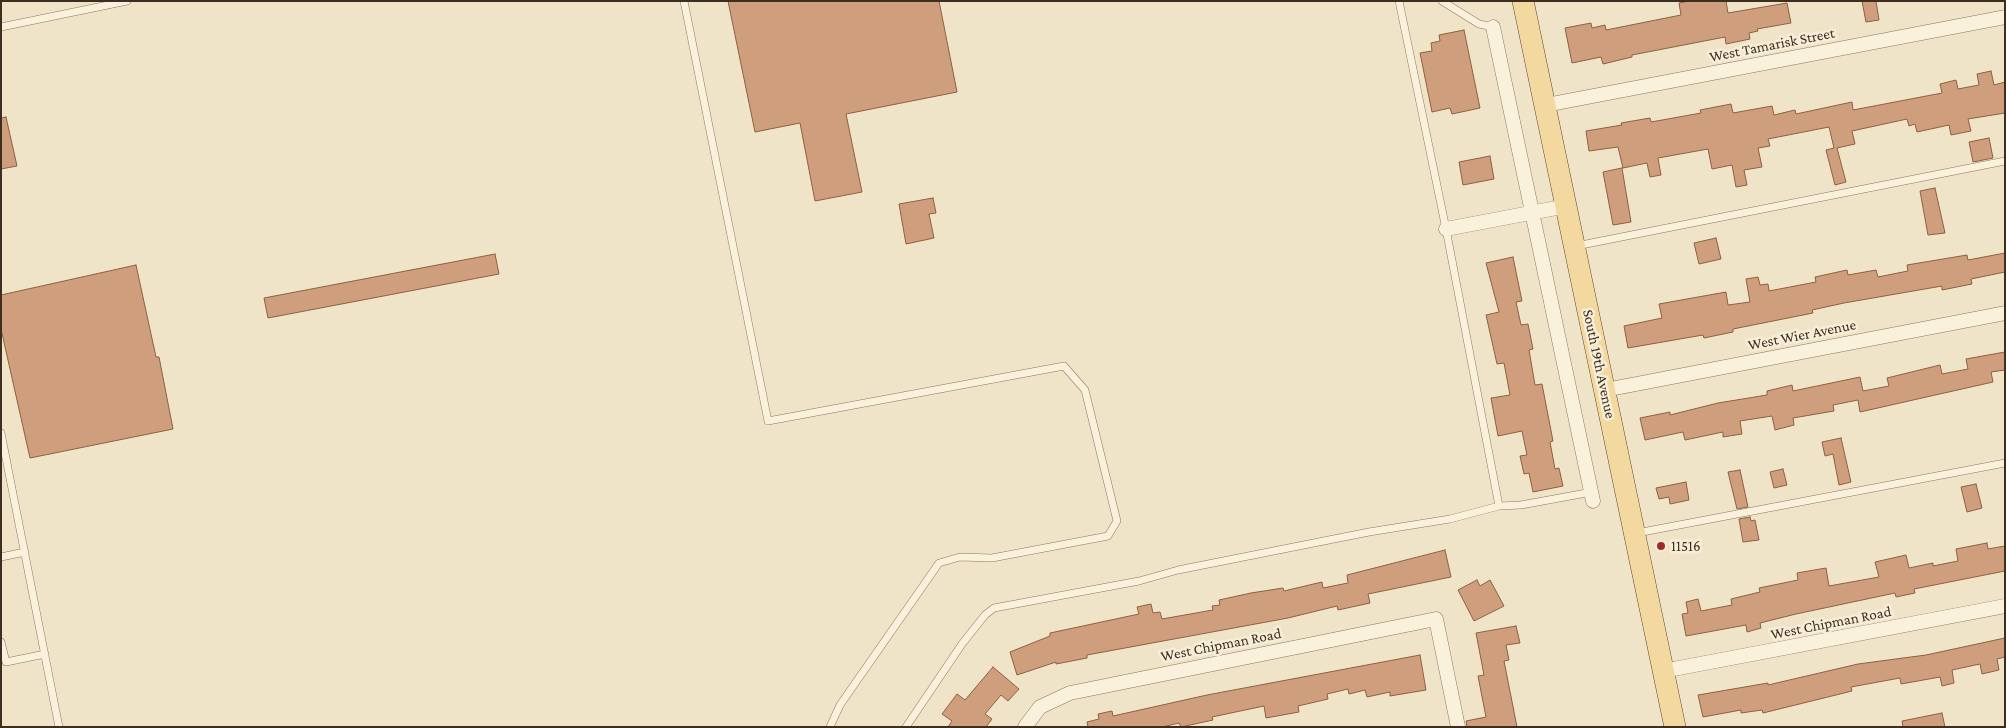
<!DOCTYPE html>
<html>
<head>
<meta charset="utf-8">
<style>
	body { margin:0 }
	#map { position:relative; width:2006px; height:728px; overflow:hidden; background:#f0e4c8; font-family:"Crimson Pro",serif }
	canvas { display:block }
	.frame { position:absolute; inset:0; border:2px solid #3d2e20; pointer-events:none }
</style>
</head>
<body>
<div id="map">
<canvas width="2006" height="728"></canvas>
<div class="frame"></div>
</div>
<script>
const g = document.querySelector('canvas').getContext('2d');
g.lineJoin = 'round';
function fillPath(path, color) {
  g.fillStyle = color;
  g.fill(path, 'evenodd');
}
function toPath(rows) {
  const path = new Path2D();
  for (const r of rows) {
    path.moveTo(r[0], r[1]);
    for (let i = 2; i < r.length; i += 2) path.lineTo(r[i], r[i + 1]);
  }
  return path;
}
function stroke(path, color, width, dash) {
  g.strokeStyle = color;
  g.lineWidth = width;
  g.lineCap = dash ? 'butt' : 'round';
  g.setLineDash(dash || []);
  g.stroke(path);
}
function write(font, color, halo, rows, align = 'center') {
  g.font = font + ' "Crimson Pro",serif';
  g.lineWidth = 5;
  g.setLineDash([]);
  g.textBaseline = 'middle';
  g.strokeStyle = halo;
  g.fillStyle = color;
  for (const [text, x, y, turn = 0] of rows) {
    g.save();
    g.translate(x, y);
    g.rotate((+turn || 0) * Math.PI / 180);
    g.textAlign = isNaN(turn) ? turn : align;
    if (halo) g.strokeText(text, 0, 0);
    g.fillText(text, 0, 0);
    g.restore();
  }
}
const building = toPath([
	[728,1,939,1,957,92,846,114,862,192,815,201,800,123,755,132,728,1],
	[1689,1,1726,1,1728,13,1787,3,1791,23,1757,29,1758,31,1749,33,1750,39,1726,44,1725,37,1632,55,1632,57,1603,64,1601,57,1572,63,1565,28,1591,23,1592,28,1605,25,1606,30,1681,15,1679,3,1689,1],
	[1862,1,1876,1,1879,20,1866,22,1862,1],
	[1464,30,1480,108,1452,114,1450,108,1432,112,1420,53,1432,51,1431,43,1440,41,1439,35,1464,30],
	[1991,71,1994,85,2005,82,2005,113,1968,119,1971,131,1951,135,1949,125,1917,132,1915,124,1909,126,1907,119,1852,131,1855,144,1837,148,1846,182,1835,185,1826,150,1834,148,1829,127,1768,139,1770,146,1758,148,1762,167,1744,170,1747,185,1736,187,1732,165,1712,169,1708,149,1658,158,1661,175,1650,177,1647,163,1623,168,1618,147,1589,151,1586,131,1622,125,1621,123,1650,118,1651,122,1701,113,1700,110,1731,104,1733,113,1772,106,1774,115,1795,110,1796,114,1852,102,1853,110,1942,93,1940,84,1956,80,1958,89,1979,85,1977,74,1991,71],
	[6,117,17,166,1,169,1,118,6,117],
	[1989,138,1993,158,1973,162,1969,142,1989,138],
	[1490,156,1494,179,1463,185,1459,162,1490,156],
	[1622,168,1631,222,1613,225,1603,172,1622,168],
	[1935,188,1945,233,1928,235,1920,191,1935,188],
	[933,198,936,213,929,214,934,238,906,244,899,204,933,198],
	[1716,238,1721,259,1699,264,1694,243,1716,238],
	[2005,253,2005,272,1971,279,1972,284,1942,290,1942,286,1844,303,1812,310,1813,313,1733,329,1733,332,1704,338,1703,335,1628,348,1624,326,1662,318,1659,304,1726,292,1728,305,1750,302,1746,279,1758,277,1760,285,1768,284,1769,291,1816,282,1815,277,1847,270,1848,275,1876,270,1878,277,1908,271,1907,265,1967,255,1968,260,2005,253],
	[495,254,499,274,268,318,264,298,495,254],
	[1513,257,1522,301,1516,302,1521,325,1528,324,1533,349,1529,350,1535,385,1542,384,1553,441,1550,442,1555,469,1559,468,1563,486,1533,492,1529,473,1524,474,1520,456,1527,455,1522,431,1498,436,1491,398,1510,395,1504,363,1497,364,1486,315,1499,312,1486,263,1513,257],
	[136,265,156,357,159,357,173,429,30,458,1,329,1,295,136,265],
	[2005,352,2005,370,1991,372,1993,382,1860,412,1858,400,1833,405,1834,411,1793,418,1794,425,1775,430,1772,416,1740,421,1742,434,1723,437,1723,432,1685,440,1683,432,1645,440,1640,418,1670,412,1670,415,1718,403,1767,395,1767,391,1792,385,1793,391,1860,377,1863,391,1889,386,1887,378,1940,365,1942,374,1968,369,1966,359,2005,352],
	[1841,438,1851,482,1839,485,1833,454,1825,456,1822,442,1841,438],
	[1783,469,1787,485,1774,488,1770,472,1783,469],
	[1740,470,1748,507,1737,509,1728,472,1740,470],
	[1686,482,1689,500,1670,504,1669,497,1659,499,1656,488,1686,482],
	[1976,484,1982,508,1967,512,1961,487,1976,484],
	[1750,517,1751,521,1755,520,1759,540,1743,542,1739,519,1750,517],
	[1987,543,1988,549,2005,546,2005,571,1914,589,1915,593,1896,597,1895,593,1796,614,1760,623,1761,628,1747,632,1746,625,1686,636,1682,614,1688,613,1686,602,1698,599,1701,611,1732,605,1731,599,1760,592,1759,588,1798,580,1797,573,1826,568,1829,586,1879,577,1875,562,1906,555,1909,568,1933,563,1933,566,1958,561,1956,549,1987,543],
	[1445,550,1451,577,1368,594,1370,603,1338,610,1337,606,1288,618,1087,655,1087,658,1056,664,1056,662,1017,675,1010,652,1050,636,1050,633,1139,614,1137,607,1151,604,1153,613,1160,612,1162,619,1213,610,1212,606,1220,605,1219,600,1251,593,1283,588,1284,591,1322,582,1323,588,1348,583,1347,575,1445,550],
	[1477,580,1480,586,1490,580,1504,606,1474,621,1458,590,1477,580],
	[1516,626,1520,643,1506,645,1509,660,1504,661,1517,727,1467,727,1466,721,1486,717,1478,676,1484,675,1476,633,1516,626],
	[2005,638,2005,657,1997,659,1999,670,1982,674,1980,664,1952,670,1954,683,1942,686,1940,677,1901,684,1900,678,1851,687,1852,691,1763,713,1762,710,1741,713,1741,710,1703,717,1698,695,1768,683,1768,685,1858,664,1926,655,2005,638],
	[1420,655,1426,690,1390,696,1390,692,1367,697,1365,690,1349,694,1348,689,1327,694,1328,699,1298,706,1299,712,1266,718,1264,706,1212,717,1213,720,1181,727,1179,723,1162,727,1088,727,1087,722,1099,719,1098,714,1112,711,1113,716,1207,695,1420,655],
	[993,667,1019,689,1008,701,1001,695,985,714,992,719,986,727,948,727,952,721,942,714,957,694,965,700,993,667],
	[1942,713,1945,727,1903,727,1902,721,1942,713]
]);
fillPath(building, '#cf9f7d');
stroke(building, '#8d5f41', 1);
const service = toPath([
	[684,1,768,421,1064,366,1085,390,1117,521,1108,536,992,558,960,557,939,563,840,705,830,727],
	[1399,1,1446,229,1499,506,1521,505,1592,492],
	[1442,1,1479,24,1493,27],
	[1,27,127,1],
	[1576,246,2005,161],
	[1,433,59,727],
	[1637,533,2005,463],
	[1,557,25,552],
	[1,642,6,662,45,654],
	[906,727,962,644,985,615,994,608,1139,581,1178,570,1369,532,1450,519,1499,506]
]);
const minor = toPath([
	[1493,27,1593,501],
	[1546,105,2005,17],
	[1446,229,1567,206],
	[1605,390,2005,313],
	[1663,671,2005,606],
	[1025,727,1040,707,1070,693,1436,619,1458,727]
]);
const primary = toPath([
	[1523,1,1675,727]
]);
stroke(service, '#8d765c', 8);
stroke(minor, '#8d765c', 15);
stroke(primary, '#5b4430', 22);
stroke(service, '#faf1dc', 7);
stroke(minor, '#faf1dc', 14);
stroke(primary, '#f3d9a0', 21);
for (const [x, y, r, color] of [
	[1661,546,5,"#9e2a2b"]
]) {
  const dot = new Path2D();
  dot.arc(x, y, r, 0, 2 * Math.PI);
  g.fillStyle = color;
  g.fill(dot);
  stroke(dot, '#f7eed8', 2);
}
write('15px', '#3d2e20', '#f7eed8', [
	["West Tamarisk Street",1772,45,-11],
	["West Wier Avenue",1802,335,-11],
	["South 19th Avenue",1599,364,78],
	["West Chipman Road",1831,623,-11],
	["West Chipman Road",1221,645,-11]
]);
write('15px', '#3d2e20', '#f7eed8', [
	["11516",1671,546]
], 'left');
</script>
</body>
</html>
